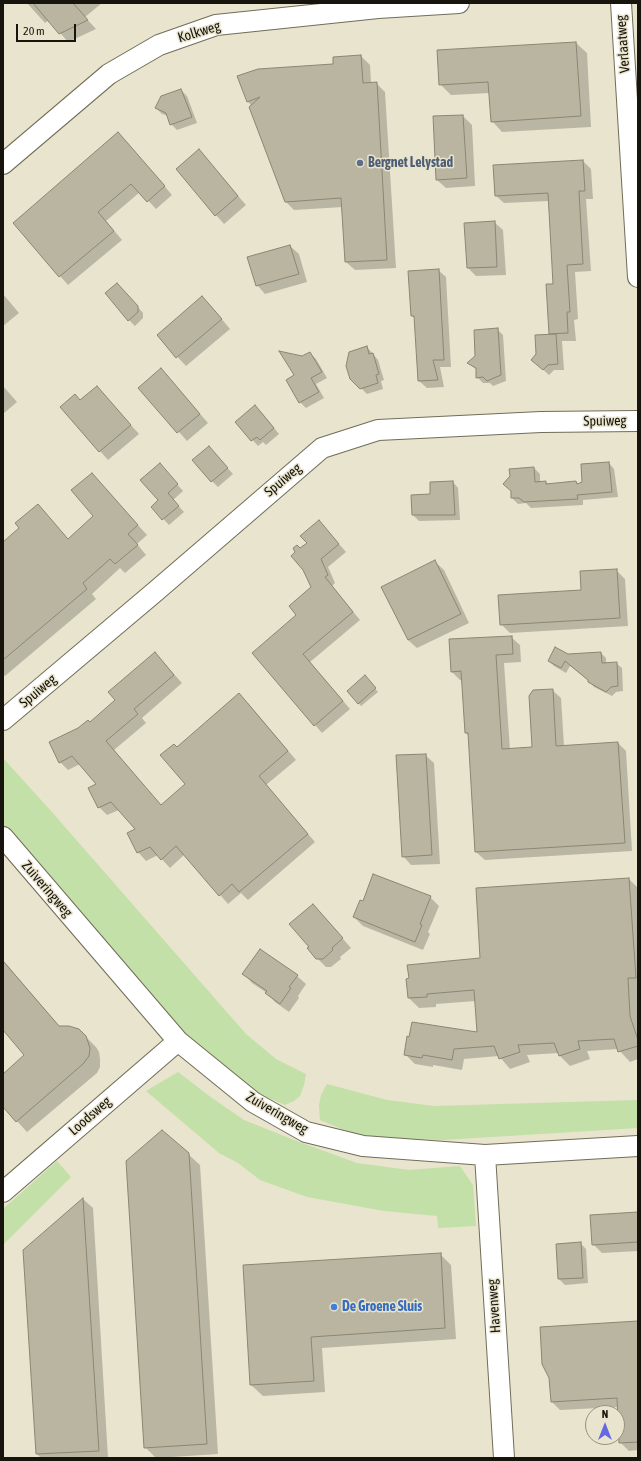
<!DOCTYPE html>
<html>
<head>
<meta charset="utf-8">
<style>
	body { margin:0 }
	#map { position:relative; width:641px; height:1461px; overflow:hidden; background:#e9e4cd; font-family:"Asap Condensed",sans-serif }
	canvas { display:block }
	.frame { position:absolute; inset:0; border:4px solid #16140d; pointer-events:none }
	.north { position:absolute; left:585px; top:1405px; width:40px; height:40px; box-sizing:border-box; background:#e9e4cd; border:1px solid #959180; border-radius:50%; rotate:0deg; font-size:11px; font-weight:700; line-height:16px; text-align:center; color:#16140d }
	.north::after { content:''; display:block; margin:auto; width:14px; height:18px; background:#6668e1; clip-path:polygon(50% 0,100% 100%,50% 72%,0 100%) }
	.scale { position:absolute; left:16px; top:24px; width:60px; height:18px; box-sizing:border-box; border:2px solid #16140d; border-top:0; padding-left:5px; font-size:12px; line-height:14px; white-space:nowrap; color:#16140d; -webkit-text-stroke:3px #e9e4cd; paint-order:stroke }
</style>
</head>
<body>
<div id="map">
<canvas width="641" height="1461"></canvas>
<div class="frame"></div>
<div class="north">N</div>
<div class="scale">20 m</div>
</div>
<script>
const g = document.querySelector('canvas').getContext('2d');
g.lineJoin = 'round';
function fillPath(path, color) {
  g.fillStyle = color;
  g.fill(path, 'evenodd');
}
function toPath(rows) {
  const path = new Path2D();
  for (const r of rows) {
    path.moveTo(r[0], r[1]);
    for (let i = 2; i < r.length; i += 2) path.lineTo(r[i], r[i + 1]);
  }
  return path;
}
function stroke(path, color, width, dash) {
  g.strokeStyle = color;
  g.lineWidth = width;
  g.lineCap = dash ? 'butt' : 'round';
  g.setLineDash(dash || []);
  g.stroke(path);
}
function write(font, color, halo, rows, align = 'center') {
  g.font = font + ' "Asap Condensed",sans-serif';
  g.lineWidth = 3;
  g.setLineDash([]);
  g.textBaseline = 'middle';
  g.strokeStyle = halo;
  g.fillStyle = color;
  for (const [text, x, y, turn = 0] of rows) {
    g.save();
    g.translate(x, y);
    g.rotate((+turn || 0) * Math.PI / 180);
    g.textAlign = isNaN(turn) ? turn : align;
    if (halo) g.strokeText(text, 0, 0);
    g.fillText(text, 0, 0);
    g.restore();
  }
}
fillPath(toPath([
	[3,758,51,811,246,1034,276,1059,306,1074,304,1085,300,1096,294,1101,285,1105,257,1093,197,1049,165,1014,3,826],
	[178,1072,212,1098,244,1120,294,1140,357,1163,409,1170,460,1166,473,1185,476,1226,438,1228,437,1216,384,1211,307,1197,260,1180,238,1163,219,1153,146,1091],
	[327,1084,387,1100,434,1106,638,1100,638,1128,443,1140,363,1138,320,1120,319,1105,321,1095],
	[57,1161,71,1177,3,1245,3,1209]
]), '#c2e0a7');
fillPath(toPath([
	[27,3,102,3,85,17,96,29,68,42,49,20,45,23],
	[576,43,587,53,591,127,502,132,492,121,490,93,451,95,440,84],
	[361,56,370,65,371,83,376,83,385,92,396,268,355,270,346,262,343,207,294,210,285,201,252,106,248,102,239,77,334,65],
	[181,90,187,96,197,123,177,130,171,124,168,116,162,114,156,108],
	[463,116,472,125,475,186,446,188,437,180],
	[127,142,172,195,156,209,140,192,106,221,122,240,68,285,14,223],
	[199,151,246,205,224,224,216,215],
	[583,161,591,169,593,199,586,199,591,271,575,272,578,319,574,320,576,341,562,341,564,370,554,370,549,375,538,365,551,335,550,334,554,285,549,201,504,203,496,196],
	[494,222,503,230,506,275,476,276,468,268],
	[290,246,299,254,307,282,265,294,257,285],
	[438,270,446,277,451,367,440,367,444,387,427,388,419,381,416,319,412,316],
	[123,290,143,313,143,318,135,326,129,320],
	[3,294,19,313,3,326],
	[211,306,230,329,186,366,158,336],
	[497,329,503,335,506,381,493,386,490,383,483,383,477,377,477,370,468,363,476,357],
	[367,347,378,360,384,380,381,381,383,389,367,394,357,384],
	[310,353,316,359,327,378,316,384,324,398,306,408,300,402,295,376,302,357],
	[161,369,208,423,187,441,140,388],
	[3,386,17,402,3,414],
	[97,387,139,434,108,460,100,451,81,401],
	[261,412,279,434,266,445,263,442,258,446,237,423],
	[214,453,233,474,218,487,212,481],
	[609,463,614,469,618,497,583,500,583,505,531,508,526,503,518,504,512,498,512,491,534,468,540,474,540,482,545,482,548,484,576,482,578,484,583,483],
	[165,470,183,491,173,500,184,512,169,525,152,507,160,501],
	[453,482,458,488,460,520,419,521,413,515,431,495],
	[101,484,147,535,137,544,146,555,125,573,120,568,92,594,96,599,5,676,3,674,3,543,47,515,68,539,95,516],
	[326,529,346,552,328,567,335,583,332,586,360,620,310,662,350,709,322,733,253,653,298,615,313,588,300,549],
	[435,562,444,570,469,623,417,648,408,640],
	[616,570,625,579,628,626,510,633,501,624,583,591],
	[511,637,520,645,521,662,504,663,510,750,533,748,552,690,561,698,564,746,618,743,626,751,632,851,485,860,476,852,469,736,466,733,463,680,460,680,452,672],
	[601,653,606,658,606,663,616,663,622,668,623,691,616,692,612,696,594,687,589,681,570,666,566,673,554,666,549,661,568,655],
	[163,662,182,683,142,718,146,723,114,750,161,806,186,784,177,748,248,703,296,760,266,785,315,842,248,900,241,893,228,904,185,854,170,868,158,855,146,861,138,852,136,830,119,810,107,815,99,807,97,785,80,764,68,770,60,762,90,723],
	[367,679,378,692,361,706,348,691],
	[425,755,434,763,440,864,411,865,403,856],
	[629,879,638,888,638,1059,630,1062,618,1049,587,1051,590,1059,570,1066,559,1055,559,1053,527,1055,530,1062,510,1069,499,1056,464,1059,462,1070,433,1065,433,1067,415,1064,405,1054,478,1034,476,1001,436,1004,436,1007,419,1008,409,998],
	[430,897,439,906,428,932,430,934,423,950,363,926,354,917,363,902],
	[321,914,351,948,340,957,341,959,331,967,326,967,317,958,310,947],
	[3,960,60,1027,84,1035,96,1047,99,1052,100,1059,100,1067,97,1073,27,1132,3,1106,3,1075,26,1055,3,1029],
	[244,974,297,976,306,984,298,996,299,998,289,1012,275,1002,267,993,252,983],
	[188,1154,200,1165,218,1454,156,1458,145,1447],
	[83,1199,93,1208,108,1458,41,1458,37,1454,24,1250],
	[638,1213,638,1251,602,1253,593,1244],
	[580,1243,586,1249,588,1283,565,1285,559,1279],
	[440,1254,451,1265,456,1339,322,1348,325,1392,263,1396,251,1385,244,1265],
	[638,1322,638,1450,629,1451,620,1442,618,1407,560,1410,552,1402]
]), '#0003');
const building = toPath([
	[33,3,73,3,88,20,59,34,33,3],
	[576,42,581,116,491,122,488,82,439,85,437,50,576,42],
	[361,55,363,83,377,82,387,260,345,262,341,198,285,202,249,107,260,97,247,102,237,76,258,69,333,64,333,57,361,55],
	[181,89,192,117,170,125,166,113,155,108,161,96,181,89],
	[463,115,467,178,436,180,433,116,463,115],
	[118,132,165,186,147,202,131,184,98,212,114,231,59,277,13,223,118,132],
	[199,149,238,196,215,216,176,169,199,149],
	[583,160,585,191,579,191,583,264,567,265,570,312,567,312,568,333,549,334,546,284,553,284,548,193,495,196,493,165,583,160],
	[495,221,497,267,467,268,464,223,495,221],
	[290,245,299,274,256,286,247,257,290,245],
	[439,269,444,360,433,360,438,380,418,381,414,316,411,316,408,271,439,269],
	[117,283,138,306,138,312,128,321,105,293,117,283],
	[202,296,222,319,176,358,157,335,202,296],
	[498,328,501,375,487,381,483,377,476,378,476,368,467,363,475,356,474,330,498,328],
	[556,334,558,364,548,365,543,370,531,360,536,354,535,335,556,334],
	[367,346,369,354,373,353,379,374,376,375,378,383,360,389,350,379,346,366,349,352,367,346],
	[279,351,302,356,310,352,322,372,311,378,319,392,299,403,286,380,294,375,279,351],
	[161,368,200,414,177,433,138,388,161,368],
	[97,386,131,425,99,452,60,407,75,394,80,400,97,386],
	[255,405,274,428,260,440,257,437,251,441,235,422,255,405],
	[209,446,228,468,211,482,192,460,209,446],
	[609,462,612,492,577,495,578,499,524,502,519,498,511,498,511,491,503,484,510,476,509,469,534,467,535,482,546,481,546,484,576,481,577,484,582,482,581,464,609,462],
	[160,463,178,484,168,493,179,506,162,520,151,507,158,500,140,480,160,463],
	[92,473,138,525,128,534,138,545,115,564,110,559,83,583,87,589,3,660,3,542,19,528,15,523,38,504,68,539,93,516,71,490,92,473],
	[453,481,455,515,412,515,411,495,430,494,430,482,453,481],
	[319,520,339,544,321,559,328,575,325,577,353,612,303,654,343,701,314,726,252,653,296,615,289,606,311,587,303,570,291,556,295,552,293,548,297,545,300,548,307,543,300,536,319,520],
	[435,560,461,614,408,640,381,587,435,560],
	[617,569,620,618,500,625,498,595,581,590,580,571,617,569],
	[512,636,513,654,496,655,502,749,532,747,529,696,533,690,553,689,556,746,618,742,625,843,475,852,468,733,465,733,461,671,451,672,449,639,512,636],
	[555,647,568,654,601,652,602,663,617,662,618,686,611,687,606,692,588,682,588,680,565,661,561,668,548,661,555,647],
	[155,652,174,675,134,709,138,714,106,741,161,805,185,784,160,755,174,744,177,747,239,693,288,751,259,776,308,834,239,892,232,884,219,896,176,846,161,860,150,847,137,853,127,833,135,829,111,802,98,808,88,788,96,784,72,756,59,763,49,742,78,728,88,720,90,722,115,700,108,692,155,652],
	[365,675,376,688,358,704,347,691,365,675],
	[426,754,432,855,402,857,396,755,426,754],
	[373,874,431,896,420,924,422,925,415,942,353,917,360,900,363,901,373,874],
	[629,878,636,978,628,978,630,1016,638,1040,638,1046,618,1052,614,1039,578,1041,580,1049,559,1056,554,1043,518,1045,520,1052,499,1059,494,1046,454,1049,452,1060,423,1055,422,1058,404,1055,407,1036,409,1037,412,1022,477,1032,474,990,427,994,427,997,408,998,406,979,409,978,407,965,480,958,476,888,629,878],
	[313,904,343,938,332,948,333,950,323,959,316,959,307,948,309,947,289,924,313,904],
	[260,949,298,975,289,987,291,988,280,1004,265,993,267,991,242,974,260,949],
	[3,961,59,1026,69,1026,79,1029,86,1036,90,1048,89,1056,83,1064,16,1122,3,1107,3,1074,24,1055,3,1030,3,961],
	[162,1130,189,1153,207,1444,144,1448,126,1161,162,1130],
	[83,1198,99,1451,36,1454,23,1250,83,1198],
	[638,1212,638,1242,592,1245,590,1215,638,1212],
	[581,1242,583,1278,558,1279,556,1244,581,1242],
	[441,1253,445,1328,311,1337,314,1381,250,1385,243,1265,441,1253],
	[638,1321,638,1442,619,1443,617,1398,551,1402,549,1378,542,1364,540,1327,638,1321]
]);
fillPath(building, '#bab5a0');
stroke(building, '#8a8671', 1);
const minor = toPath([
	[621,3,638,277],
	[3,164,109,74,159,45,216,25,378,8,459,3],
	[3,720,156,591,322,448,378,430,541,422,638,421],
	[3,837,178,1041,253,1102,306,1132,363,1146,485,1155,638,1146],
	[485,1155,504,1458],
	[3,1192,178,1041]
]);
stroke(minor, '#716d59', 22);
stroke(minor, '#fff', 20);
for (const [x, y, r, color] of [
	[360,163,4,"#5c6f8a"],
	[334,1307,4,"#3f7fe0"]
]) {
  const dot = new Path2D();
  dot.arc(x, y, r, 0, 2 * Math.PI);
  g.fillStyle = color;
  g.fill(dot);
  stroke(dot, '#e9e4cd', 1.5);
}
write('14px', '#16140d', '#e9e4cd', [
	["Kolkweg",199,32,-17],
	["Verlaatweg",623,44,-94],
	["Spuiweg",605,421,-1],
	["Spuiweg",283,480,-40],
	["Spuiweg",38,691,-40],
	["Zuiveringweg",47,889,49],
	["Zuiveringweg",277,1113,30],
	["Loodsweg",90,1116,-41],
	["Havenweg",494,1306,-94]
]);
write('bold 14px', '#4e5e75', '#e9e4cd', [
	["Bergnet Lelystad",368,163]
], 'left');
write('bold 14px', '#366cbe', '#e9e4cd', [
	["De Groene Sluis",342,1307]
], 'left');
</script>
</body>
</html>
